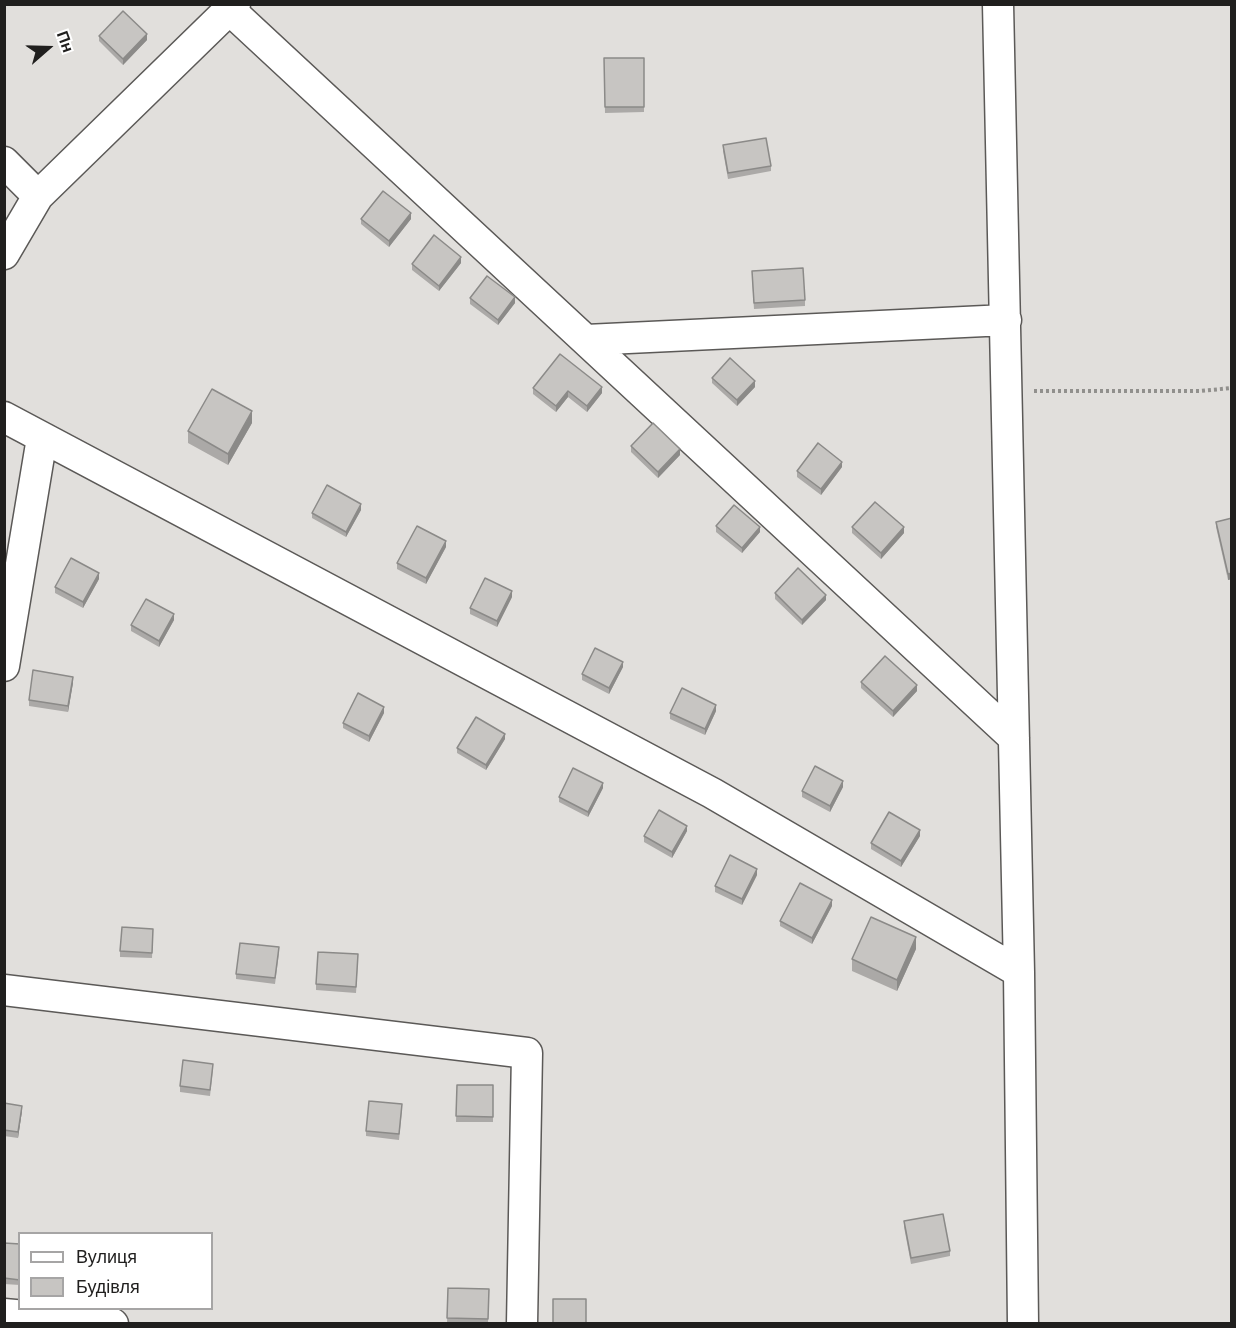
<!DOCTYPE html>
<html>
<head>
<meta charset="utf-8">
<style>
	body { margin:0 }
	#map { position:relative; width:1236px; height:1328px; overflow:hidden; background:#e1dfdc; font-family:"Work Sans",sans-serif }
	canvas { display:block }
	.frame { position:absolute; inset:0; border:6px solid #201f1e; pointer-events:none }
	.legend { position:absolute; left:18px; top:1232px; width:195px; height:78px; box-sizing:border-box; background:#fff; border:2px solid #a6a5a5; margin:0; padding:8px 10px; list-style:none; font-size:18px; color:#201f1e }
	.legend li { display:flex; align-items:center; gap:12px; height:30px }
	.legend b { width:30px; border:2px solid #a6a5a5 }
	.north { position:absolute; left:18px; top:18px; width:60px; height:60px; -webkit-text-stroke:4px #fff; paint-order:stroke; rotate:70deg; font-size:16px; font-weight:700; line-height:24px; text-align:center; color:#201f1e }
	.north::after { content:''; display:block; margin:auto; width:21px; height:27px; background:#201f1e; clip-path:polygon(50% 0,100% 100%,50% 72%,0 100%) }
</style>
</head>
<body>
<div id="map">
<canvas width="1236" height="1328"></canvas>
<div class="frame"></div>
<ul class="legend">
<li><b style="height:8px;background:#fff"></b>Вулиця</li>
<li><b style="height:16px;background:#c7c5c2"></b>Будівля</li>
</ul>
<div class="north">Пн</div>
</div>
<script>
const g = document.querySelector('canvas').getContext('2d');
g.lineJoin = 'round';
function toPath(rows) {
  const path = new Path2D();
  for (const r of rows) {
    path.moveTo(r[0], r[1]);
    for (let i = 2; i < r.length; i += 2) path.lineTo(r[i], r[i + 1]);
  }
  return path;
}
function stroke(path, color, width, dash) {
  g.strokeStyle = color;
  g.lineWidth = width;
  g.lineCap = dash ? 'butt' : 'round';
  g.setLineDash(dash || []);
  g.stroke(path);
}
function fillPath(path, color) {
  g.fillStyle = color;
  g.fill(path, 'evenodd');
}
const minor = toPath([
	[998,4,1019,972,1023,1324],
	[230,10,1014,738],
	[4,162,38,196],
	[4,254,38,196,235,4],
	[586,340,1006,320],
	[4,417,712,793,1019,972],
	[4,666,42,438],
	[4,990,527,1053,522,1324],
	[4,1314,113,1324]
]);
stroke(minor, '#5b5957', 33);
stroke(toPath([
	[1034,391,1200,391,1232,388]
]), '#91908d', 4, [3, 3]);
stroke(minor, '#fff', 30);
fillPath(toPath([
	[99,36,147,40,123,65,99,41],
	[604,58,644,58,644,112,605,113],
	[723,145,771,166,771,171,728,179,723,151],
	[361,219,411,219,389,247,361,224],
	[461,263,439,291,412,270,412,264],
	[752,277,805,300,805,306,754,309],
	[470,298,515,303,498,325,470,304],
	[712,378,755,387,737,406,712,383],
	[533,388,602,393,587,412,568,397,556,412,533,394],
	[252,423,228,465,188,443,188,431],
	[631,446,680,455,658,478,631,452],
	[842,467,821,495,797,477,797,471],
	[361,510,346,537,312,518,312,513],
	[1232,518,1232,579,1228,580,1216,527,1216,522],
	[716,526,760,532,742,553,716,532],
	[852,527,904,533,881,559,852,533],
	[446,547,426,584,397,569,397,563],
	[99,579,83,608,55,593,55,587],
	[775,593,826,600,802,625,775,599],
	[512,597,497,627,470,614,470,608],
	[174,620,159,647,131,631,131,625],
	[623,667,609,694,582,680,582,674],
	[861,682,917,691,893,717,861,688],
	[73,683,68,712,29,706,29,700],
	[716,711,705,735,670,719,670,713],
	[384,713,369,742,343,728,343,723],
	[505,739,486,770,457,753,457,748],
	[843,787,830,812,802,797,802,791],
	[603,788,588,817,559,802,559,797],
	[687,831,672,858,644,842,644,836],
	[920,836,901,867,871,849,871,843],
	[757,875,742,905,715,892,715,886],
	[832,906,812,944,780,926,780,921],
	[153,929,152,958,120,957,120,951],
	[916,949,897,991,852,971,852,959],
	[279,953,275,984,236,979,236,974],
	[358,960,356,993,316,990,316,984],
	[213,1069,210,1096,180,1092,180,1086],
	[457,1085,493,1085,493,1122,456,1122],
	[4,1103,22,1111,18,1138,4,1136],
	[402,1110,399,1140,366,1136,366,1131],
	[904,1221,950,1251,950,1256,911,1264,904,1227],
	[4,1243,20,1244,20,1285,4,1284],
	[448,1288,489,1289,488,1323,447,1323]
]), '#aba9a7');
fillPath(toPath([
	[147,34,147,40,123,65,123,59],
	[411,213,411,219,389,247,389,241],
	[461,257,461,263,439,291,439,286],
	[515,297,515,303,498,325,498,320],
	[755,381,755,387,737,406,737,400],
	[602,387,602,393,587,412,587,406],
	[568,391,568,397,556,412,556,406],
	[252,411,252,423,228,465,228,454],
	[680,449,680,455,658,478,658,472],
	[842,462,842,467,821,495,821,489],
	[361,504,361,510,346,537,346,532],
	[760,527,760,532,742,553,742,548],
	[904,527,904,533,881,559,881,553],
	[446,541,446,547,426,584,426,578],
	[99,573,99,579,83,608,83,602],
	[1232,573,1232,579,1228,580,1228,574],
	[512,591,512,597,497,627,497,621],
	[826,595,826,600,802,625,802,620],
	[174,614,174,620,159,647,159,641],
	[623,662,623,667,609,694,609,688],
	[73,677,73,683,68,712,68,706],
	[917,685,917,691,893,717,893,711],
	[716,705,716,711,705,735,705,729],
	[384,707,384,713,369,742,369,736],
	[505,734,505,739,486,770,486,765],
	[843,781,843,787,830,812,830,806],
	[603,783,603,788,588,817,588,812],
	[687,826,687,831,672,858,672,852],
	[920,830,920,836,901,867,901,861],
	[757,869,757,875,742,905,742,899],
	[832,900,832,906,812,944,812,938],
	[916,937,916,949,897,991,897,980],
	[22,1106,22,1111,18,1138,18,1132]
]), '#8b8a88');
const building = toPath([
	[123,11,147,34,123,59,99,36,123,11],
	[604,58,644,58,644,107,605,107,604,58],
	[766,138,771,166,728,173,723,145,766,138],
	[383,191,411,213,389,241,361,219,383,191],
	[434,235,461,257,439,286,412,264,434,235],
	[803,268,805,300,754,303,752,271,803,268],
	[487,276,515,297,498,320,470,298,487,276],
	[560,354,602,387,587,406,568,391,556,406,533,388,560,354],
	[730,358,755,381,737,400,712,378,730,358],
	[212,389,252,411,228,454,188,431,212,389],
	[653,423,680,449,658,472,631,446,653,423],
	[818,443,842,462,821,489,797,471,818,443],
	[327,485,361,504,346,532,312,513,327,485],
	[875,502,904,527,881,553,852,527,875,502],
	[734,505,760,527,742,548,716,526,734,505],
	[1232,518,1232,573,1228,574,1216,522,1232,518],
	[417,526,446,541,426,578,397,563,417,526],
	[71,558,99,573,83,602,55,587,71,558],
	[798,568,826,595,802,620,775,593,798,568],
	[485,578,512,591,497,621,470,608,485,578],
	[146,599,174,614,159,641,131,625,146,599],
	[595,648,623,662,609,688,582,674,595,648],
	[885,656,917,685,893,711,861,682,885,656],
	[33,670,73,677,68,706,29,700,33,670],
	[682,688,716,705,705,729,670,713,682,688],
	[358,693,384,707,369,736,343,723,358,693],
	[476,717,505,734,486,765,457,748,476,717],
	[815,766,843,781,830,806,802,791,815,766],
	[573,768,603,783,588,812,559,797,573,768],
	[659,810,687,826,672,852,644,836,659,810],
	[889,812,920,830,901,861,871,843,889,812],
	[730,855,757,869,742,899,715,886,730,855],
	[800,883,832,900,812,938,780,921,800,883],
	[871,917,916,937,897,980,852,959,871,917],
	[122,927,153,929,152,953,120,951,122,927],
	[240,943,279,947,275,978,236,974,240,943],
	[318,952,358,954,356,987,316,984,318,952],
	[183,1060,213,1064,210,1090,180,1086,183,1060],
	[457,1085,493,1085,493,1117,456,1116,457,1085],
	[369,1101,402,1104,399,1134,366,1131,369,1101],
	[4,1103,22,1106,18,1132,4,1130,4,1103],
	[943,1214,950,1251,911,1258,904,1221,943,1214],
	[4,1243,20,1244,20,1280,4,1278,4,1243],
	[448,1288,489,1289,488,1319,447,1318,448,1288],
	[553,1299,586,1299,586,1323,553,1323,553,1299]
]);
fillPath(building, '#c7c5c2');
stroke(building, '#8b8a88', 1.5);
</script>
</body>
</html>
